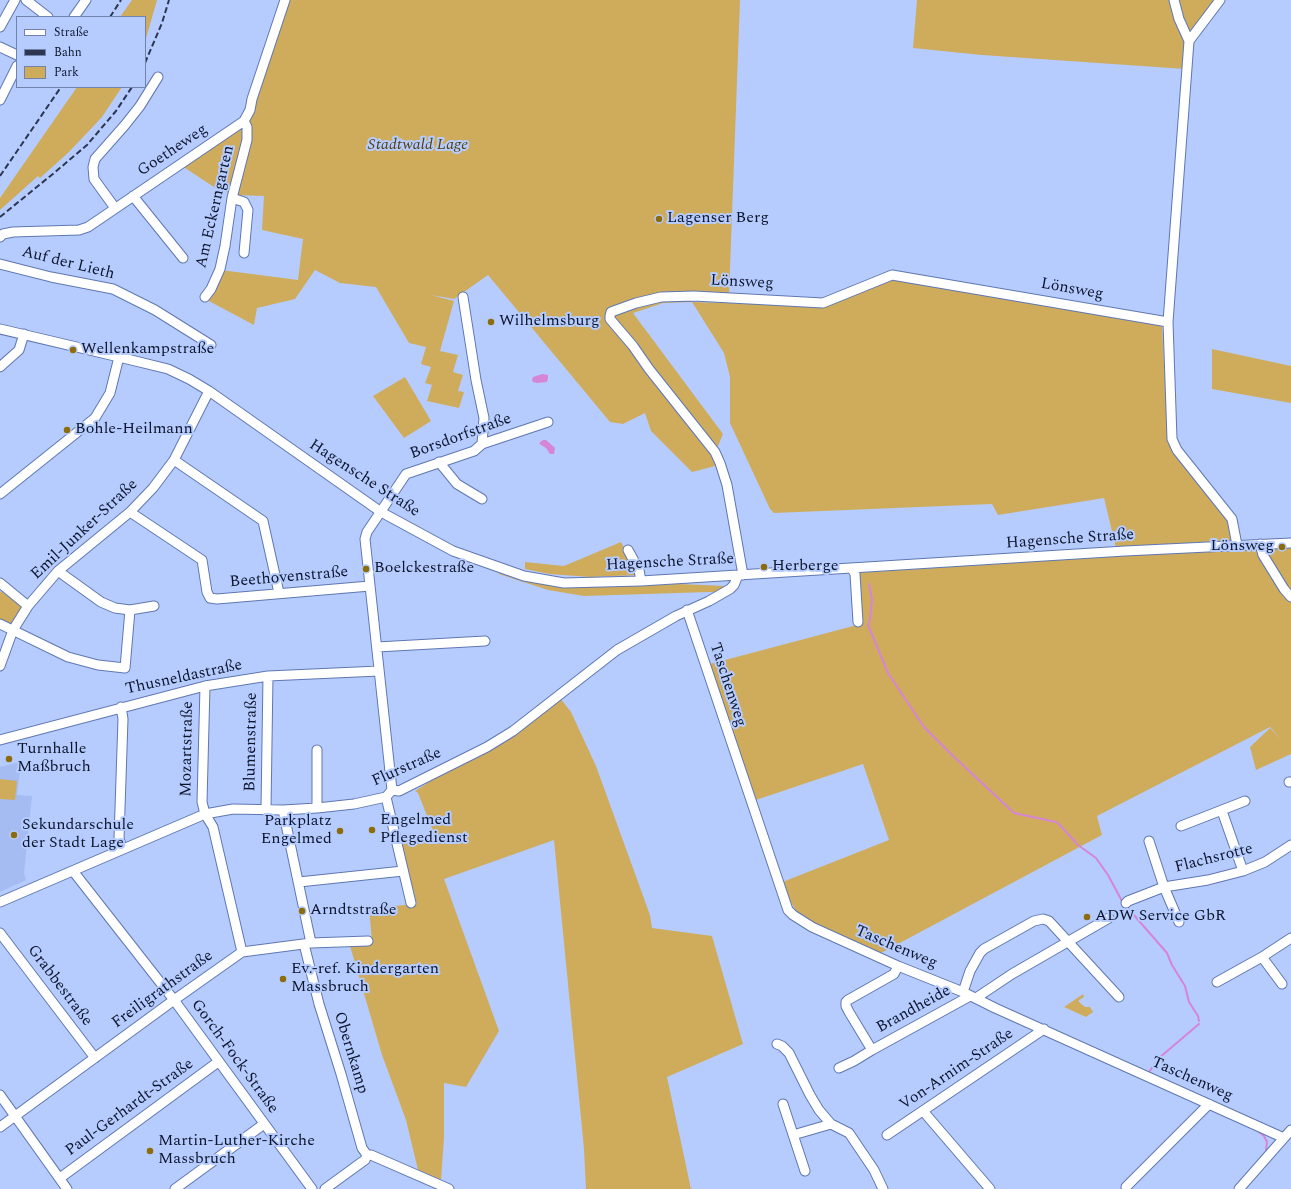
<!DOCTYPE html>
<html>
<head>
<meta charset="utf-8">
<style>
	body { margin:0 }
	#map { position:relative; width:1291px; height:1189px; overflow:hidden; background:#b6ccff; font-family:Spectral,serif }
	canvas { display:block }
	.legend { position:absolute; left:16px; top:16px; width:130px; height:72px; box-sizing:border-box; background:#b6ccff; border:1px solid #7283ab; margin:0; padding:5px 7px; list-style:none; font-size:12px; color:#0d152c }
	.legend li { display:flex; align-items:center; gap:8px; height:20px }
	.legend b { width:20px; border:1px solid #7283ab }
</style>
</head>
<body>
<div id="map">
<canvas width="1291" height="1189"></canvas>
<ul class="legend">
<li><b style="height:5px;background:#fff"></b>Straße</li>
<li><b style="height:5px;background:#2c3652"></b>Bahn</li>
<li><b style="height:11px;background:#cfac5c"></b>Park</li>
</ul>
</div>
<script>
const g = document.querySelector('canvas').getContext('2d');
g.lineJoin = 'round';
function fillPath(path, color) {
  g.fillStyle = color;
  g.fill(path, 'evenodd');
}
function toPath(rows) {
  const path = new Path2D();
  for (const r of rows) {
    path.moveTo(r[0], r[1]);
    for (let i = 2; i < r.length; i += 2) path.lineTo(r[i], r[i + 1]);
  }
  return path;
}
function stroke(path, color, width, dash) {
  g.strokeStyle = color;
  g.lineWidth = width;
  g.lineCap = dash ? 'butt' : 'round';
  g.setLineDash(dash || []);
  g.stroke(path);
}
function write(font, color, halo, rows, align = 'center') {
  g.font = font + ' Spectral,serif';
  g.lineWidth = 4;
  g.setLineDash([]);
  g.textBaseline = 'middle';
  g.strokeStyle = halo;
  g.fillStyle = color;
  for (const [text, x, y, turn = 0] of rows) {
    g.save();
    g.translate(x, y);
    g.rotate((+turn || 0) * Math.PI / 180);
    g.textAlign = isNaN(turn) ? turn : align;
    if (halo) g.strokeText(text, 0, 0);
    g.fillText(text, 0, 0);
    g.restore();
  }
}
fillPath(toPath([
	[19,762,21,762,17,795,32,796,24,873,26,880,0,892,0,767]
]), '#a5bcf3');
fillPath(toPath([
	[132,0,157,0,145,42,145,17,120,17],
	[288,0,740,0,729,296,694,295,692,302,825,306,847,298,893,279,1162,326,1168,437,1171,447,1229,520,1232,540,1116,548,1104,498,998,515,992,504,774,513,770,509,730,423,730,377,724,353,692,302,663,303,633,313,723,434,716,451,715,466,692,472,651,431,645,413,623,424,610,422,488,275,454,299,431,295,454,301,440,351,458,355,453,372,463,375,458,391,464,392,459,408,427,401,432,385,425,383,431,367,421,364,426,347,409,343,376,287,340,283,315,270,295,299,257,308,254,325,207,300,221,270,298,280,303,239,262,230,264,196,235,195,217,189,182,166,248,121],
	[917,0,1171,0,1187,41,1185,69,982,55,913,48],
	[1175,0,1217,0,1190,34],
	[77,87,122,87,102,117,69,152,40,178,38,176,0,210,0,198],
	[1212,349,1291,366,1291,403,1212,389],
	[405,377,431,421,404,438,373,396],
	[621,542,638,575,590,577,549,574,525,569,525,562,564,566],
	[1291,548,1291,754,1256,770,1250,747,1270,728,1281,739,1270,727,1097,816,1102,835,881,953,799,916,780,883,889,840,863,764,753,801,710,664,857,625,862,626,856,573,1152,554],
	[499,572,533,581,556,585,587,587,679,584,726,586,716,592,709,592,584,596,548,590,499,574],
	[1,591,22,606,11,624,6,625,0,622,0,593],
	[560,698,571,712,596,766,650,915,652,928,712,936,743,1044,667,1077,691,1189,586,1189,584,1149,554,840,444,879,499,1031,466,1087,444,1083,444,1138,441,1180,418,1170,406,1120,382,1055,350,946,368,945,372,941,369,908,417,904,401,845,428,838,427,835,433,831,418,793,415,791],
	[0,779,17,781,15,800,0,799],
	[1083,994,1084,997,1079,1000,1079,1002,1085,1007,1090,1007,1093,1012,1086,1017,1064,1007]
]), '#cfac5c');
fillPath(toPath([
	[542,374,548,375,548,378,547,382,537,383,533,382,532,380,533,377],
	[543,440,546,440,553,446,555,448,554,454,550,454,546,448,541,445,539,443]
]), '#d685d6');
stroke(toPath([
	[869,584,872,600,870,620,868,625,888,673,924,727,950,753,1014,813,1056,822,1060,825,1078,845,1096,858,1108,875,1123,903],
	[1126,906,1167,953,1172,965,1185,986,1189,1002,1198,1016,1199,1021],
	[1149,1072,1159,1058,1199,1024],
	[1258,1131,1264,1136,1267,1142,1266,1150]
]), '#d685d6', 2);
const minor = toPath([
	[26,0,48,17],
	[1174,0,1179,19,1189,41,1168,322,1172,439,1177,450,1232,519,1237,545],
	[74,17,86,0],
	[0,27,15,0],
	[1189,41,1220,0],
	[0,47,17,55],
	[0,100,17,66],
	[133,196,183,258],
	[232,198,244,202,248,210,244,253],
	[115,208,94,179,93,167,95,159,125,125,140,106,158,77],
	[0,237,3,234,13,232,79,230,88,227,244,121,250,110,252,99,285,0],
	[0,264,51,277,113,289,155,310,211,345],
	[205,297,211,289,220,269,225,246,232,198,247,140,247,127,244,121],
	[463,297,476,380,484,418,482,444],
	[0,329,119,357,168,369,189,379,209,391,381,512,453,551,524,576,564,583,641,581,738,575,1125,551,1291,543],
	[0,367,19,350,24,334],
	[174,460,263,521,279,593],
	[439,462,457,484,482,499],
	[0,494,95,418,110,393,119,357],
	[130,512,202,560,207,592,210,598,217,599,370,586],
	[1260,544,1263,555,1284,589,1291,597],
	[628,550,639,570,641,581],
	[852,569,855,574,858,622],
	[58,571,101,602,115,608,130,610,154,606],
	[743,575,727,485,720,463,715,452,649,369,633,346,610,319,610,316,611,312,636,303,661,297,694,296,823,303,892,275,1168,322],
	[0,583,28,606],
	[687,610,788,910,793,915,812,927,898,966,963,992,995,1008,1284,1138],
	[0,624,68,657,98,665,125,668,130,610],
	[377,647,485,641],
	[0,666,13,630,28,606,58,571,130,512,153,488,174,460,209,391],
	[205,686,202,802,205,814,213,827,242,952],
	[121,707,123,719,119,838,122,849],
	[0,740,205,686,268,676,379,671],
	[317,750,317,808],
	[1289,782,1291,782],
	[392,790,365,539,367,532,406,474,474,451,482,444,548,422],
	[392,790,399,791,487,747,513,731,617,650,676,616,709,601,730,589,734,585,738,575],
	[386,797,411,903],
	[266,809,268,676],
	[283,810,311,943],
	[1222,811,1243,871],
	[1181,826,1245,801],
	[1149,841,1164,887,1179,922],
	[73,871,174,1000,312,1189],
	[299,882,403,871],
	[0,902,205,814,233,809,283,810,317,808,354,804,386,797,392,790],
	[1126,903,1128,901,1164,887,1208,880,1243,871,1265,862,1291,845],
	[0,933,95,1058],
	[304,944,319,1004,341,1074,362,1148,367,1155,371,1155,449,1189],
	[1262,957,1282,984],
	[1217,982,1262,957,1291,938],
	[963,992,970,971,980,953,984,949,1034,921,1043,919,1049,921,1119,997],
	[976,998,1012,974,1109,918],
	[777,1044,782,1046,789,1053,810,1095,819,1110,831,1124,849,1133,874,1170,883,1189],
	[872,1050,849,1012,846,1006,846,1002,848,1000,894,974,898,966],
	[839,1068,854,1061,872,1050,970,996],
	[0,1095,67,1189],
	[783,1104,805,1171],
	[923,1111,990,1189],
	[0,1127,174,1000,242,952,311,943,368,941],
	[793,1135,831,1124],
	[887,1135,1044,1029],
	[60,1178,218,1062],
	[1126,1187,1209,1104],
	[175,1189,264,1124],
	[325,1189,362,1162,365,1160,367,1155],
	[1239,1189,1291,1130]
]);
stroke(minor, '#5f77b2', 11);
stroke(minor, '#fff', 9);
stroke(toPath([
	[110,17,121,0],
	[145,63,162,23,169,0],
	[0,176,61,87],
	[0,217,54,173,87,145,116,111,132,87]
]), '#2c3652', 2, [6, 3]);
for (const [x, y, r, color] of [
	[659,219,4,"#8d6c0e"],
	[491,322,4,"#8d6c0e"],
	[73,350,4,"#8d6c0e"],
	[67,430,4,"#8d6c0e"],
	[1282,547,4,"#8d6c0e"],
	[764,567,4,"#8d6c0e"],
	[366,569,4,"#8d6c0e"],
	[9,759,4,"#8d6c0e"],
	[372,830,4,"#8d6c0e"],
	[340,831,4,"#8d6c0e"],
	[14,835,4,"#8d6c0e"],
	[302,911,4,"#8d6c0e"],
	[1087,917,4,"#8d6c0e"],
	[283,979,4,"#8d6c0e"],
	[150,1151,4,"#8d6c0e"]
]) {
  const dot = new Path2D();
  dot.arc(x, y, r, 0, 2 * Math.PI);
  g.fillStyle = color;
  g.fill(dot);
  stroke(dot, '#b6ccff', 1.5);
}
write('italic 16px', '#52400e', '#b6ccff', [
	["Stadtwald Lage",418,146]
]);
write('16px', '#0d152c', '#b6ccff', [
	["Goetheweg",173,151,-34],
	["Am Eckerngarten",216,207,-77],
	["Auf der Lieth",68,264,14],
	["Lönsweg",742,283,3],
	["Lönsweg",1072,290,10],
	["Borsdorfstraße",461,437,-20],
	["Hagensche Straße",364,479,33],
	["Emil-Junker-Straße",85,530,-43],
	["Hagensche Straße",1070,540,-4],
	["Hagensche Straße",670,563,-3],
	["Beethovenstraße",289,578,-5],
	["Thusneldastraße",184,678,-12],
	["Taschenweg",727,685,72],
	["Blumenstraße",252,742,-89],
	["Mozartstraße",188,749,-89],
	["Flurstraße",407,768,-24],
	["Flachsrotte",1214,859,-14],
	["Taschenweg",896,948,23],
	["Grabbestraße",59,986,53],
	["Freiligrathstraße",163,990,-36],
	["Brandheide",914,1010,-29],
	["Obernkamp",350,1053,73],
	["Gorch-Fock-Straße",234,1057,54],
	["Von-Arnim-Straße",957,1070,-34],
	["Taschenweg",1192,1080,24],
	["Paul-Gerhardt-Straße",130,1108,-36]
]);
write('16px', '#0d152c', '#b6ccff', [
	["Lagenser Berg",667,219],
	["Wilhelmsburg",499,322],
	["Wellenkampstraße",81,350],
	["Bohle-Heilmann",75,430],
	["Lönsweg",1274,547,"right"],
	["Herberge",772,567],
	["Boelckestraße",374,569],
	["Turnhalle",17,750],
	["Maßbruch",17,768],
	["Engelmed",380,821],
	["Pflegedienst",380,839],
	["Parkplatz",332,822,"right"],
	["Engelmed",332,840,"right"],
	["Sekundarschule",22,826],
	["der Stadt Lage",22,844],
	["Arndtstraße",310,911],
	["ADW Service GbR",1095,917],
	["Ev.-ref. Kindergarten",291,970],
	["Massbruch",291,988],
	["Martin-Luther-Kirche",158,1142],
	["Massbruch",158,1160]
], 'left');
</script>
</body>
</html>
